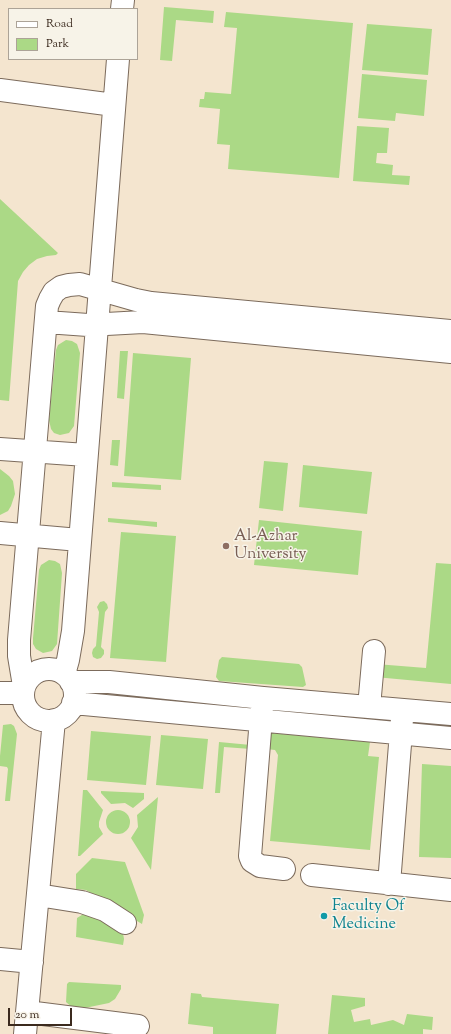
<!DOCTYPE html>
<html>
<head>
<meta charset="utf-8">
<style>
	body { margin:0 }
	#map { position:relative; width:451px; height:1034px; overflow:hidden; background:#f4e5cf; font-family:"Sorts Mill Goudy",serif }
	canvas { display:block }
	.legend { position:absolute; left:8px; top:8px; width:130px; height:52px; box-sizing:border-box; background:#f7f3e8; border:1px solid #aca397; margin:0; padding:5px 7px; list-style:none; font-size:12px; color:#3b2a1e }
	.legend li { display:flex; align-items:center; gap:8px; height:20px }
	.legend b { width:20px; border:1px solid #aca397 }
	.scale { position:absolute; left:8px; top:1008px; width:64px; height:18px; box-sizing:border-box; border:2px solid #3b2a1e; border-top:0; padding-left:5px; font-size:12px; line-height:14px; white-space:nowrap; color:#3b2a1e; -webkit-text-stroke:3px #f7f3e8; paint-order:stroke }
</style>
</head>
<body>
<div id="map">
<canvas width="451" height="1034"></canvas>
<ul class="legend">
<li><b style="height:5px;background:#fff"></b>Road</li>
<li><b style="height:11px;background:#abd986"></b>Park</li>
</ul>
<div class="scale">20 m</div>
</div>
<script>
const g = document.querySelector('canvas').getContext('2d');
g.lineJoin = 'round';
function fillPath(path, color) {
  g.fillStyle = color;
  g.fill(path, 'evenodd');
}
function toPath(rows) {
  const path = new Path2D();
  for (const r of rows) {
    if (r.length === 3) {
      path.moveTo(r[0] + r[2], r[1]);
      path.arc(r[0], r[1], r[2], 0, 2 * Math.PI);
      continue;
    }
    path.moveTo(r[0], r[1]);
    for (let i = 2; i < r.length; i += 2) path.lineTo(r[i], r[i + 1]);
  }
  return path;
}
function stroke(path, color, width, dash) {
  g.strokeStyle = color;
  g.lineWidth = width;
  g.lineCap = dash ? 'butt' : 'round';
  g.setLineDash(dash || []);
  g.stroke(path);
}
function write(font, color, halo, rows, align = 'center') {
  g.font = font + ' "Sorts Mill Goudy",serif';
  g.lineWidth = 3;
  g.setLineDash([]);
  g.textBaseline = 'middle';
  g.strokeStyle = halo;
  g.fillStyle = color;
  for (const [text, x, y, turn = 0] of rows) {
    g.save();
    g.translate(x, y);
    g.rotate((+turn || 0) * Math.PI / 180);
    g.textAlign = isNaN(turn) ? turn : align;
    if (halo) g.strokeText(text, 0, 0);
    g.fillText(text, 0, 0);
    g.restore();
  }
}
fillPath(toPath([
	[164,7,214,11,213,23,176,20,172,61,160,60],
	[226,12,353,23,339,178,228,169,230,145,217,144,220,109,199,107,200,99,204,99,205,92,231,94,237,28,224,27],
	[367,24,432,29,428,75,362,70],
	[362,74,427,80,424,116,396,113,395,121,358,118],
	[357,126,389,128,387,153,377,153,376,163,393,165,392,175,410,176,409,185,353,181],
	[0,199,58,253,56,255,47,256,37,259,29,265,23,272,18,281,9,401,0,400],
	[66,340,72,341,77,344,80,353,74,426,69,433,60,435,54,433,51,429,49,420,56,350,58,345],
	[120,351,128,351,124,399,117,398],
	[133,353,191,358,181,480,124,476],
	[112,440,120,440,118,466,110,465],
	[264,461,288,463,283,511,259,508],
	[303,465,372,472,367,514,299,507],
	[0,469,9,476,13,481,15,494,11,506,8,511,0,515],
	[112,482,161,485,161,490,112,487],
	[108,518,157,522,157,527,108,522],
	[259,520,362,531,358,575,254,565],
	[121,532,176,536,166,662,110,658],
	[49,560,55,561,60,564,62,573,57,644,52,651,43,653,36,649,33,644,33,638,39,570,41,565],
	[436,563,451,564,451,684,375,677,376,664,426,668],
	[104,601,107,604,108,608,105,612,101,647,104,650,104,654,101,658,97,659,93,657,92,653,93,649,96,646,99,612,97,607,100,602],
	[222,657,299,664,302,667,306,685,303,687,219,681,216,677,219,660],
	[11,724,14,726,17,734,10,801,5,801,8,769,7,767,0,766,0,756,3,725],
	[91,731,151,736,146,785,87,780],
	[271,733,370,742,368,756,379,757,370,850,270,841,278,755,275,750,266,749],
	[161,735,208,739,203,789,156,785],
	[219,742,251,745,251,749,224,747,220,793,215,793],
	[422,764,451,766,451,858,419,857],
	[83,790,87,790,103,810,99,822,99,827,103,834,80,856,78,856],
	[101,791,144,793,144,799,133,808,125,803,111,804,101,793],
	[158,797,151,870,131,838,138,827,137,815],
	[118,822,12],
	[92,858,125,862,144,915,142,924,86,890,76,889,76,874],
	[85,913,89,913,123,933,124,939,123,945,76,937,77,918],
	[69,982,121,985,121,989,115,999,109,1003,75,1010,66,1002,67,984],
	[191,993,201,994,202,997,279,1004,276,1034,213,1034,213,1027,188,1024],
	[332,995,365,998,365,1006,351,1010,354,1022,370,1019,371,1025,393,1020,404,1025,407,1014,433,1017,432,1030,423,1029,423,1034,328,1034]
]), '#abd986');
const minor = toPath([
	[122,9,123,0],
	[0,90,114,105],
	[46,322,88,325,143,322,451,352],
	[0,449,86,455],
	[0,533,79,540],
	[49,695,26],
	[64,674,68,660,73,631,118,59],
	[71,682,109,682,263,698,451,714],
	[24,686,19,656,19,640,47,306,50,299,54,292,61,287,69,285,80,284,136,300,151,303,451,331],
	[0,693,23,693],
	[73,703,451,738],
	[262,706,250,856,252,861,260,866,284,869],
	[369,707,374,651],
	[312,875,451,890],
	[389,884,402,719],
	[38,895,82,902,105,910,125,923],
	[0,959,32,962],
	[27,1012,138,1026],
	[25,1034,54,720]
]);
stroke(minor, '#7c6b5c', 24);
stroke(minor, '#fff', 22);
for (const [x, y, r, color] of [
	[226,546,4,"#8d6e63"],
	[324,916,4,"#0f9aa8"]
]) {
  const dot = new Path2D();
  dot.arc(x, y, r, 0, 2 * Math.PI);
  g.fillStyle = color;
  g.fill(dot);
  stroke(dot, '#f7f3e8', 1.5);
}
write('16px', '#785e54', '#f7f3e8', [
	["Al-Azhar",234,537],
	["University",234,555]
], 'left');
write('16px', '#0d838f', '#f7f3e8', [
	["Faculty Of",332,907],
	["Medicine",332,925]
], 'left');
</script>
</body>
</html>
